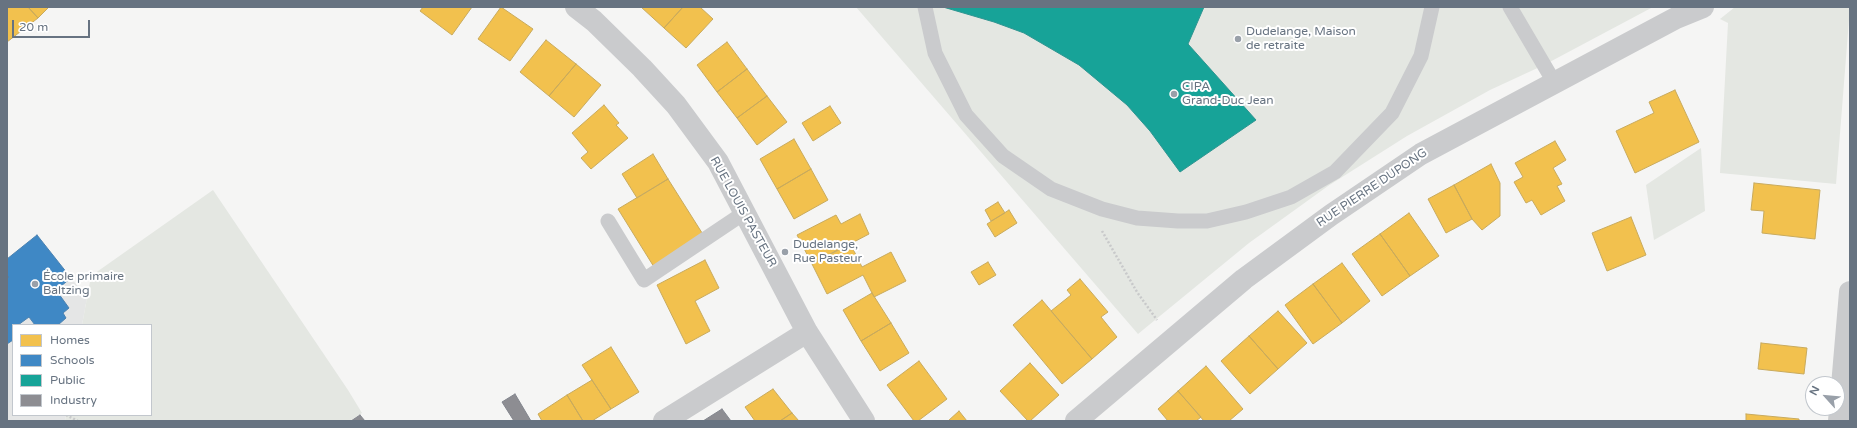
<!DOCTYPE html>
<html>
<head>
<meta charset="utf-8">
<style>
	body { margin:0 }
	#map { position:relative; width:1857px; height:428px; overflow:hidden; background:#f5f5f4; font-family:"Varela Round",sans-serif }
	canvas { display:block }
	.frame { position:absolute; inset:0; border:8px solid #677381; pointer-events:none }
	.legend { position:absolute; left:12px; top:324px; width:140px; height:92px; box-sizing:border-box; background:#fff; border:1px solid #c2c7cd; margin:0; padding:5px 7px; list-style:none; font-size:12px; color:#677381 }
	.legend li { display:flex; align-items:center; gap:8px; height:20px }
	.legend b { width:20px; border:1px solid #c2c7cd }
	.north { position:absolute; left:1805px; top:376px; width:40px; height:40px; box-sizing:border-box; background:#fff; border:1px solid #c2c7cd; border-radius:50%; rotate:297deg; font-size:11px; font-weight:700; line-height:16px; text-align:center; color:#677381 }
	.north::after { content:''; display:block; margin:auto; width:14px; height:18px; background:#99a0a9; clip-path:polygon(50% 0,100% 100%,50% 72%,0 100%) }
	.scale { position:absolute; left:12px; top:20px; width:78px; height:18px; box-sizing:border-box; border:2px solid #677381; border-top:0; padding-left:5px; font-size:12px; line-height:14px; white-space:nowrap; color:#677381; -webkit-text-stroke:3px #fff; paint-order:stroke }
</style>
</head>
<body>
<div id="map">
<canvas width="1857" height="428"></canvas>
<div class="frame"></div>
<ul class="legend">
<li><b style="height:11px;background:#f2c14e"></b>Homes</li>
<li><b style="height:11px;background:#3f88c5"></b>Schools</li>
<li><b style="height:11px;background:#17a398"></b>Public</li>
<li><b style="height:11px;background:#8d8d92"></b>Industry</li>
</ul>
<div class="north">N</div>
<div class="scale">20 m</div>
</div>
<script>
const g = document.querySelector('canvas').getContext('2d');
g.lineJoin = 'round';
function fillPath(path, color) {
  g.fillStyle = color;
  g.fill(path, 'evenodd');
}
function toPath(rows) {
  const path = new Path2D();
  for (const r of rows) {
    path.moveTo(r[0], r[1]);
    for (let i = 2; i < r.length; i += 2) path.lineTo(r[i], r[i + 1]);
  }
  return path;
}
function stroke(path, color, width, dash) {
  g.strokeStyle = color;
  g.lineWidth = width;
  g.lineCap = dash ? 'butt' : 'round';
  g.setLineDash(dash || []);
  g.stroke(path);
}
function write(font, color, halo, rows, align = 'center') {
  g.font = font + ' "Varela Round",sans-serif';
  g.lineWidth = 4;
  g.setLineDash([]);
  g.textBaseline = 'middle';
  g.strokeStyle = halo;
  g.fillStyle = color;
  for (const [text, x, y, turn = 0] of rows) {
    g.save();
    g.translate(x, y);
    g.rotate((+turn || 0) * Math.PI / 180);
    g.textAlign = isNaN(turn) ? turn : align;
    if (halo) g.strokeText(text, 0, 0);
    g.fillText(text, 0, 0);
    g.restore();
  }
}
fillPath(toPath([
	[37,235,87,298,82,325,13,325,13,415,66,415,65,421,7,421,7,259]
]), '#e5e6e6');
fillPath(toPath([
	[856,7,1653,7,1544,65,1490,90,1407,136,1328,186,1249,243,1138,334],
	[1735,7,1850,7,1836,184,1720,173,1728,23,1720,19],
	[1701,148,1705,211,1654,240,1646,185],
	[213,190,348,390,362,413,350,421,65,421,66,415,151,415,151,325,82,325,91,276]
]), '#e4e7e2');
const homes = toPath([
	[7,7,28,7,38,18,7,42,7,7],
	[28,7,49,7,38,18,28,7],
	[423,7,472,7,452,35,420,11,423,7],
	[501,7,533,29,510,61,478,39,501,7],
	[641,7,683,7,664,28,641,7],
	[683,7,700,7,713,19,686,48,664,28,683,7],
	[546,40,576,64,549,96,520,72,546,40],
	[727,42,747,69,717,92,697,65,727,42],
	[576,64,601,85,574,117,549,96,576,64],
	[747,69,767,96,737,118,717,92,747,69],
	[1675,90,1699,142,1635,173,1616,131,1654,113,1649,102,1675,90],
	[767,96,787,122,757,145,737,118,767,96],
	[604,105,619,123,616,125,628,138,591,169,581,158,588,152,572,133,604,105],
	[830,106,841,123,813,141,802,123,830,106],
	[794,139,811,169,777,189,760,159,794,139],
	[1555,141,1566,160,1553,168,1562,184,1557,186,1565,201,1541,215,1532,200,1526,203,1514,182,1523,177,1515,163,1555,141],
	[653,154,668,179,637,198,622,174,653,154],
	[1491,164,1500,183,1500,216,1482,230,1472,219,1454,185,1491,164],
	[811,169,828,200,794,219,777,189,811,169],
	[668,179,704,236,654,267,618,209,668,179],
	[1754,183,1820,190,1815,239,1762,233,1764,211,1751,210,1754,183],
	[1454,185,1472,219,1446,233,1428,199,1454,185],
	[998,202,1005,213,991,221,985,210,998,202],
	[1009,210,1017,223,995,237,987,224,1009,210],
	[1409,213,1439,256,1410,276,1380,234,1409,213],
	[860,214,869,234,812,264,797,235,836,215,841,224,860,214],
	[1631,217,1646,255,1607,271,1592,233,1631,217],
	[1380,234,1410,276,1382,296,1352,254,1380,234],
	[850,243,862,267,891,252,906,281,874,297,863,275,827,294,812,264,850,243],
	[705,260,719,288,695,301,710,331,686,344,657,285,705,260],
	[988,262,996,275,979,285,971,272,988,262],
	[1342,263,1370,301,1342,323,1313,284,1342,263],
	[1080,279,1108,312,1101,317,1117,337,1092,359,1051,311,1071,295,1067,290,1080,279],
	[1313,284,1342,323,1313,344,1285,305,1313,284],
	[872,293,891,323,861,341,843,310,872,293],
	[1042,300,1092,359,1062,384,1013,325,1042,300],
	[1278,311,1307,343,1278,369,1249,336,1278,311],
	[891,323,909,353,880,371,861,341,891,323],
	[1249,336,1278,369,1250,394,1221,361,1249,336],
	[1761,343,1807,348,1804,374,1758,369,1761,343],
	[611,347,639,392,611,409,582,365,611,347],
	[919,361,947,399,918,421,914,421,887,385,919,361],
	[1030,363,1059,395,1030,421,1028,421,1000,391,1030,363],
	[1206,366,1243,409,1229,421,1204,421,1178,391,1206,366],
	[592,380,611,409,592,421,583,421,567,395,592,380],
	[773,389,792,413,780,421,755,421,745,407,773,389],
	[1178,391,1201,417,1196,421,1168,421,1158,409,1178,391],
	[567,395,583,421,542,421,538,414,567,395],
	[959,411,967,421,948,421,959,411],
	[792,413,799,421,780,421,792,413],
	[1746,414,1799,419,1799,421,1746,421,1746,414]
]);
fillPath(homes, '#f2c14e');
stroke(homes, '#c8aa5d', 1);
const schools = toPath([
	[37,235,71,278,56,290,69,308,63,313,66,318,58,325,35,325,29,317,18,325,13,325,13,340,7,344,7,279,9,277,7,275,7,259,37,235]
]);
fillPath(schools, '#3f88c5');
stroke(schools, '#4b82b1', 1);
const public = toPath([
	[943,7,1204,7,1188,44,1256,120,1180,172,1150,131,1127,105,1079,65,1024,33,994,22,943,7]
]);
fillPath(public, '#17a398');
stroke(public, '#2f9591', 1);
const industry = toPath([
	[515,394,531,421,514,421,502,402,515,394],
	[722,409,731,421,703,421,722,409],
	[360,415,365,421,351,421,360,415]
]);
fillPath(industry, '#8d8d92');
stroke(industry, '#82858d', 1);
stroke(toPath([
	[1102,231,1137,292,1157,320],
	[66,415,78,421]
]), '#c8c9ca', 2.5, [2, 2]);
stroke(toPath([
	[925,7,935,53,966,115,1003,156,1051,189,1102,209,1137,218,1178,221,1207,221,1246,212,1291,197,1335,172,1392,113,1421,56,1432,7],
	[1510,7,1554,82],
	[608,221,644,280,744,213]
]), '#cacbcd', 15);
stroke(toPath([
	[576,7,594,21,642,68,676,105,718,162,807,332,864,421],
	[664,421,807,332],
	[1076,421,1244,279,1331,215,1421,154,1676,18,1703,7],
	[1839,421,1850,292]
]), '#cacbcd', 22);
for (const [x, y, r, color] of [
	[1238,39,4,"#99a0a9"],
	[1174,94,4,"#99a0a9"],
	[785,252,4,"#99a0a9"],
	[35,284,4,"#99a0a9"]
]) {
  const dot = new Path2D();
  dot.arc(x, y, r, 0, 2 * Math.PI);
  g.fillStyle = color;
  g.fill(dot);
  stroke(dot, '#fff', 1.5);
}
write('12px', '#677381', '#fff', [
	["Dudelange, Maison",1246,32],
	["de retraite",1246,46],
	["CIPA",1182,87],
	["Grand-Duc Jean",1182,101],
	["Dudelange,",793,245],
	["Rue Pasteur",793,259],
	["École primaire",43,277],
	["Baltzing",43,291]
], 'left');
write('12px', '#677381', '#fff', [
	["RUE PIERRE DUPONG",1372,188,-34],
	["RUE LOUIS PASTEUR",743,212,61]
]);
</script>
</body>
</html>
